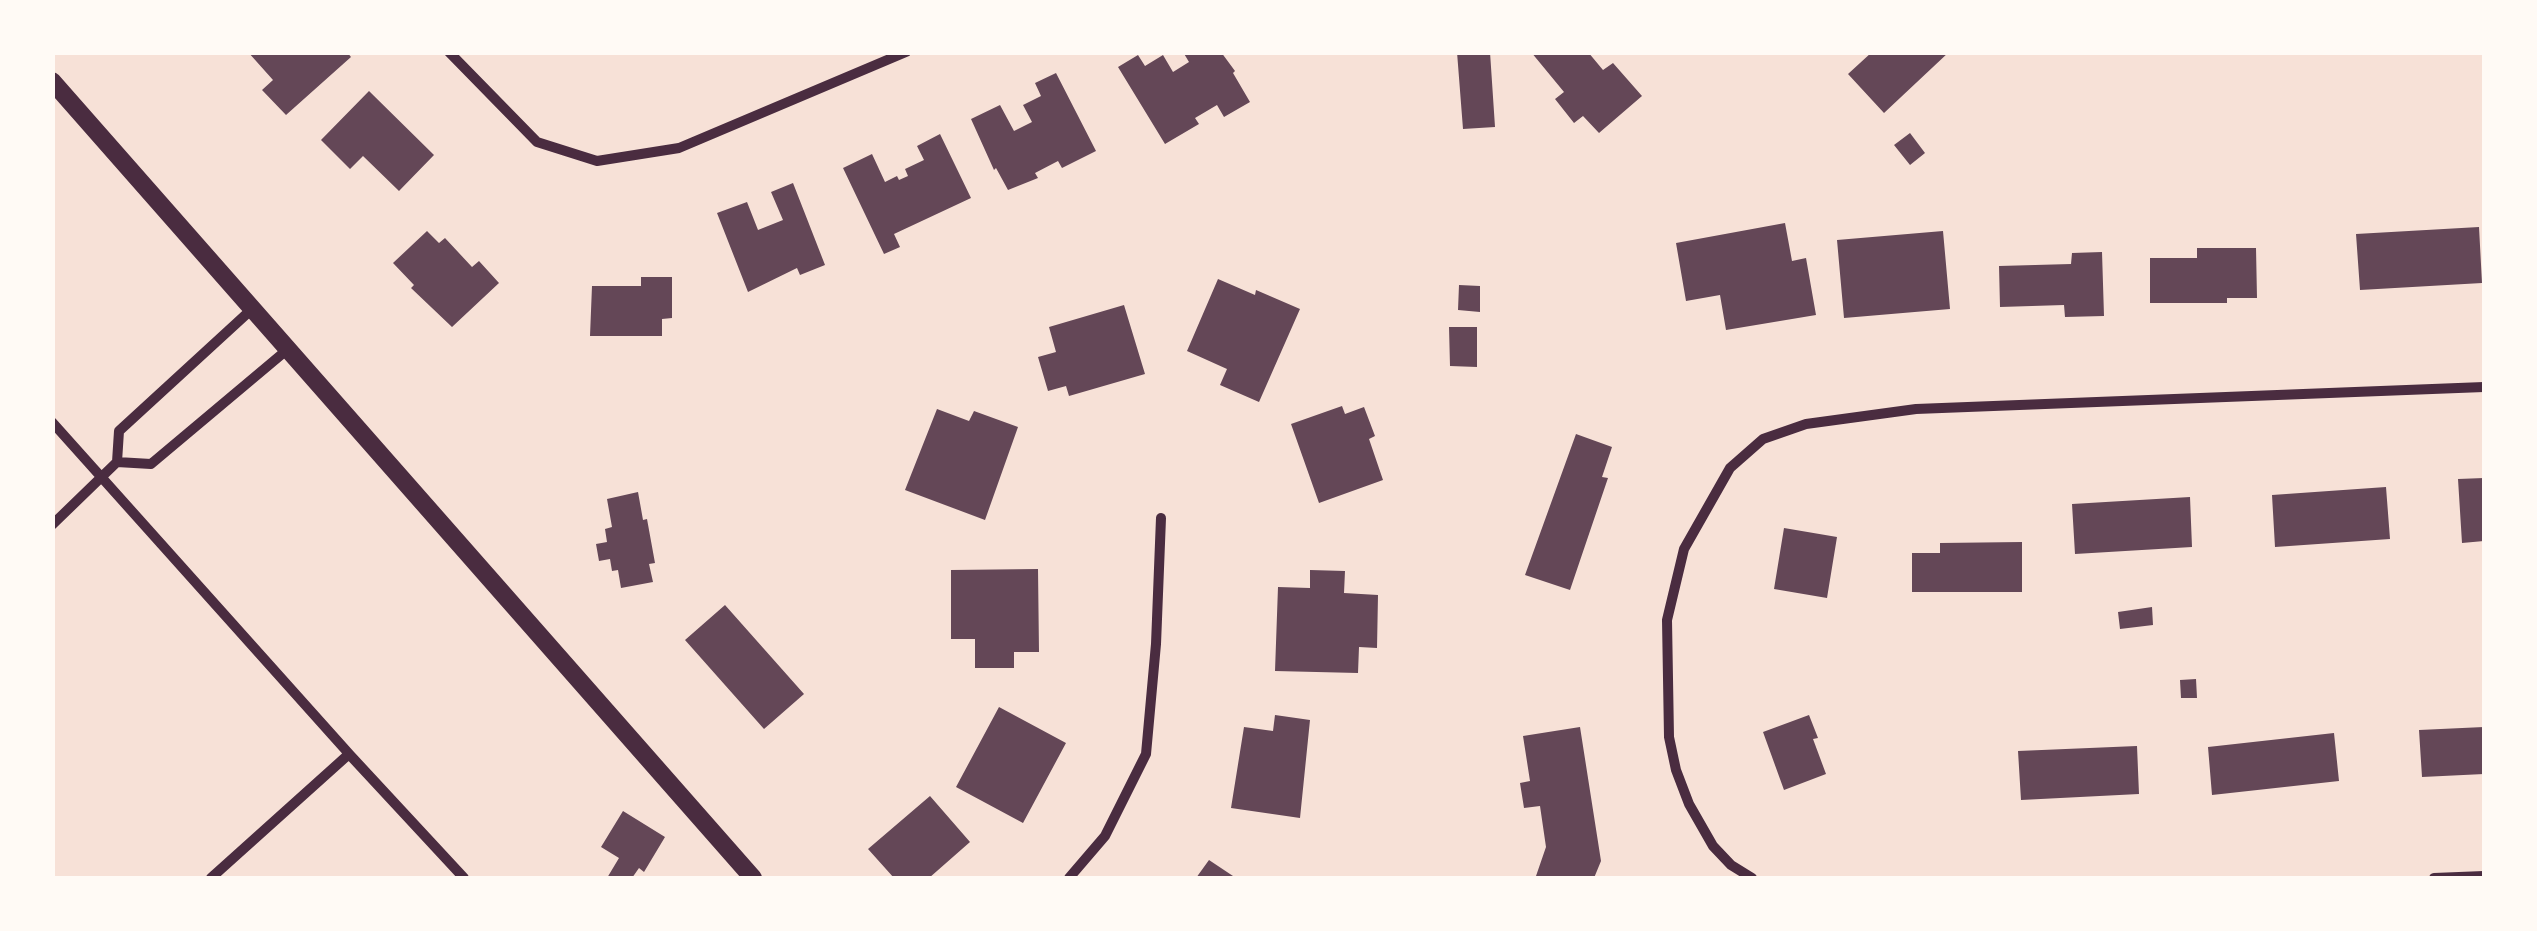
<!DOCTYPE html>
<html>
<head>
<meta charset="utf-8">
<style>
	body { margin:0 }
	#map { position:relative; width:2537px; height:931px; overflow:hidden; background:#f7e1d7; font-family:"IBM Plex Serif",serif }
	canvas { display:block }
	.frame { position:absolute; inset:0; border:55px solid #fffaf5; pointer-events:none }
</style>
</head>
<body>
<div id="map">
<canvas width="2537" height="931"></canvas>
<div class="frame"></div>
</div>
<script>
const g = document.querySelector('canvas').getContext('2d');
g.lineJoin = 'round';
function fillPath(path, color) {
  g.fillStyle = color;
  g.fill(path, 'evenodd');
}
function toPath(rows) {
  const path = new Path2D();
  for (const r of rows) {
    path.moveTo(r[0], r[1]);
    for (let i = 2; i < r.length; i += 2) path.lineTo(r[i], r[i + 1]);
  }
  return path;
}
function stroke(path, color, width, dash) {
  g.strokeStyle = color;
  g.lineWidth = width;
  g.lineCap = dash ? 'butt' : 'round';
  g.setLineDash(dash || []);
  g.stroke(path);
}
fillPath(toPath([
	[248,52,347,52,351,57,286,115,262,90,273,80],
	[1183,52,1221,52,1235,71,1233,73,1250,102,1224,117,1217,105,1195,118,1199,124,1165,144,1118,67,1138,55,1145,66,1163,55,1173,72,1189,62],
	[1457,52,1490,52,1495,127,1463,129],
	[1531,52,1588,52,1603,70,1613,63,1642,96,1599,133,1583,116,1574,123,1555,99,1564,92],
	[1872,52,1949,52,1884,113,1848,74],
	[1056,73,1096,151,1062,168,1058,161,1035,173,1038,178,1008,190,996,168,994,170,971,119,1000,105,1014,131,1032,122,1023,105,1041,96,1035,83],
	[369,91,434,155,399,191,363,156,350,169,321,140],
	[1910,133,1925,153,1910,165,1894,145],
	[940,134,971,198,894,234,900,247,884,254,843,168,872,154,885,182,897,176,899,180,908,176,905,169,924,160,917,146],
	[793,183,825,265,800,275,797,268,748,292,717,213,747,202,758,230,783,220,771,192],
	[1785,223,1792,261,1806,258,1816,315,1726,330,1720,295,1686,301,1676,243],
	[2479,227,2482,283,2360,290,2356,234],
	[427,231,439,243,445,238,472,267,479,261,499,283,452,327,411,288,414,285,393,263],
	[1943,231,1950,309,1844,318,1837,240],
	[2197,248,2256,248,2257,298,2227,298,2227,303,2150,303,2150,258,2197,258],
	[2102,252,2104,316,2065,317,2064,305,2000,307,1999,266,2071,264,2072,253],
	[641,277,672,277,672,318,662,319,662,336,590,336,592,286,641,286],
	[1218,279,1255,295,1256,290,1300,309,1259,402,1220,385,1227,369,1187,351],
	[1459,285,1480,286,1480,312,1458,310],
	[1124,305,1145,374,1069,396,1066,386,1048,391,1038,357,1056,352,1049,327],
	[1449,327,1477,327,1477,367,1450,366],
	[1342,406,1345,414,1364,407,1375,436,1369,439,1383,480,1319,503,1291,424],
	[937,409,969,421,974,411,1018,427,985,520,905,490],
	[1576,434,1612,447,1602,477,1608,478,1570,590,1525,575],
	[2484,478,2484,541,2462,543,2458,479],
	[2386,487,2390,539,2275,547,2272,495],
	[638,492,643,520,647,519,655,563,649,564,653,582,621,588,618,570,612,571,610,559,599,561,596,544,607,542,605,529,612,527,607,499],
	[2190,497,2192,547,2075,554,2072,504],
	[1784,528,1837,537,1827,598,1774,589],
	[2022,542,2022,592,1912,592,1912,553,1940,553,1940,543],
	[1038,569,1039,652,1014,652,1014,668,975,668,975,639,951,639,951,570],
	[1310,570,1345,571,1344,593,1378,595,1377,648,1359,647,1358,673,1275,671,1278,587,1310,588],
	[725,605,804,694,764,729,685,640],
	[2152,607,2153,625,2120,629,2118,612],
	[2196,679,2197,698,2181,698,2180,680],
	[999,707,1066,743,1023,823,956,787],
	[1275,715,1310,720,1300,818,1231,808,1244,727,1273,731],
	[1809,715,1818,738,1813,739,1826,774,1784,790,1763,732],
	[1580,727,1601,861,1594,878,1543,878,1536,876,1546,847,1540,806,1524,808,1520,783,1530,781,1523,736],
	[2484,727,2484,774,2422,777,2419,730],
	[2334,733,2339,781,2212,795,2208,747],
	[2137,746,2139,794,2021,800,2018,751],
	[930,796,970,842,929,878,894,878,868,849],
	[623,811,665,837,644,872,639,868,632,878,607,878,619,858,601,847],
	[1209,860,1236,878,1196,878]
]), '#644757');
stroke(toPath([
	[449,52,537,142,597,161,679,148,906,52],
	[252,309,119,431,117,462,151,464,288,349],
	[52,422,351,756],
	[52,525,117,462],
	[211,878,349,754,464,878],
	[1069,878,1105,836,1146,754,1156,644,1161,518],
	[1752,878,1731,865,1713,846,1689,804,1676,770,1669,737,1667,620,1684,549,1730,468,1763,439,1806,424,1916,409,2484,387],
	[2434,878,2484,876]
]), '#4a2c40', 10);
stroke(toPath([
	[52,81,753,878]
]), '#4a2c40', 18);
</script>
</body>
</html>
